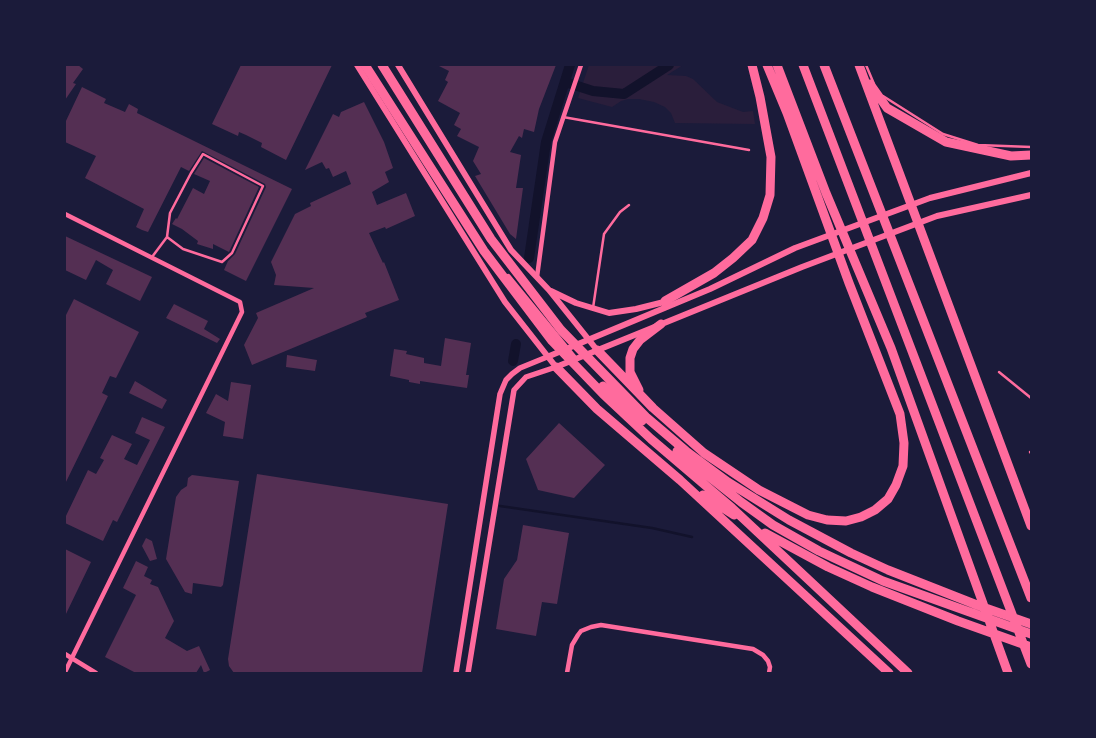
<!DOCTYPE html>
<html>
<head>
<meta charset="utf-8">
<style>
	body { margin:0 }
	#map { position:relative; width:1096px; height:738px; overflow:hidden; background:#1b1b3a; font-family:"Fira Sans",sans-serif }
	canvas { display:block }
	.frame { position:absolute; inset:0; border:66px solid #1b1b3a; pointer-events:none }
</style>
</head>
<body>
<div id="map">
<canvas width="1096" height="738"></canvas>
<div class="frame"></div>
</div>
<script>
const g = document.querySelector('canvas').getContext('2d');
g.lineJoin = 'round';
function fillPath(path, color) {
  g.fillStyle = color;
  g.fill(path, 'evenodd');
}
function toPath(rows) {
  const path = new Path2D();
  for (const r of rows) {
    path.moveTo(r[0], r[1]);
    for (let i = 2; i < r.length; i += 2) path.lineTo(r[i], r[i + 1]);
  }
  return path;
}
function stroke(path, color, width, dash) {
  g.strokeStyle = color;
  g.lineWidth = width;
  g.lineCap = dash ? 'butt' : 'round';
  g.setLineDash(dash || []);
  g.stroke(path);
}
fillPath(toPath([
	[589,65,683,65,667,75,686,76,693,79,717,102,743,112,753,111,755,124,675,123,671,113,665,107,654,102,639,99,628,99,621,101,612,107,578,98]
]), '#2a1e3b');
stroke(toPath([
	[500,506,652,528,692,537]
]), '#12122b', 2.5);
stroke(toPath([
	[565,82,593,91,624,94,669,65],
	[529,258,546,142,570,65],
	[513,361,516,344]
]), '#12122b', 10);
fillPath(toPath([
	[65,65,78,65,83,69,73,83,76,84,65,100],
	[241,65,332,65,286,160,261,147,262,143,246,135,239,132,238,136,212,124],
	[437,65,556,65,539,109,534,132,524,129,522,138,519,136,510,152,521,155,516,188,523,188,516,239,510,234,475,176,481,174,473,161,479,147,457,136,461,129,454,125,460,113,438,101,448,82,445,80,449,71],
	[82,87,106,99,104,103,125,112,129,104,138,109,137,113,292,189,246,281,224,270,228,261,235,254,266,187,265,184,202,151,189,171,181,167,148,232,142,230,136,227,144,209,85,178,96,156,65,142,65,123],
	[364,102,384,142,393,168,385,172,389,182,372,192,377,205,406,193,415,216,386,229,385,227,369,233,383,263,384,262,399,300,365,313,367,317,252,365,244,345,258,318,256,313,314,288,274,285,276,275,271,262,295,214,311,206,310,203,351,184,346,171,333,177,329,168,326,169,322,162,305,170,333,114,339,117,341,112],
	[204,158,259,187,229,252,213,244,213,249,197,244,198,241,182,229,172,224,176,218,177,219,193,188,204,194,210,181,194,174],
	[65,236,152,277,140,301,106,284,113,270,96,260,86,280,65,270],
	[74,299,139,332,116,378,110,376,102,393,108,396,65,484,65,317],
	[174,304,208,321,204,329,220,339,217,343,166,318],
	[445,338,471,343,466,375,469,375,467,388,420,381,420,384,409,382,409,380,390,376,394,349,407,351,406,354,424,358,424,363,441,366],
	[287,355,317,360,315,371,286,367],
	[135,381,167,400,162,409,129,393],
	[231,382,251,385,243,439,223,436,225,422,206,413,216,394,228,401],
	[142,417,165,427,117,522,113,520,103,541,65,523,65,518,88,470,96,474,104,460,100,458,112,435,132,444,124,459,137,465,150,440,135,433],
	[559,423,605,465,574,498,538,490,526,459],
	[257,474,448,504,422,673,234,673,229,666,228,659],
	[192,475,239,481,223,585,221,587,193,583,192,594,185,592,166,559,176,497,181,490,187,486,188,478],
	[523,525,569,533,557,604,542,602,536,636,496,629,504,579,517,560],
	[146,538,152,541,157,559,150,561,142,546],
	[65,549,91,562,65,616],
	[136,561,148,567,144,576,152,580,150,584,158,587,174,621,165,638,187,651,199,646,210,670,204,673,201,665,196,673,136,673,105,657,136,595,123,588]
]), '#542f53');
stroke(toPath([
	[866,65,874,84],
	[883,96,943,134,978,145,1031,147],
	[563,117,749,150],
	[152,257,167,237,170,213,191,173,203,154,263,186,232,253,222,262,183,249,167,237],
	[593,308,604,234,620,212,629,205],
	[999,372,1031,398],
	[1030,452,1031,453]
]), '#ff6b9d', 2.5);
stroke(toPath([
	[65,214,240,302,242,312,65,672],
	[537,277,555,142,581,65],
	[65,654,96,673],
	[567,673,572,645,578,635,581,631,591,627,601,625,753,649,763,655,768,661,770,667,769,673]
]), '#ff6b9d', 4.5);
stroke(toPath([
	[456,673,500,394,506,380,512,374,520,368,547,357],
	[468,673,514,390,526,377,556,367]
]), '#ff6b9d', 5.5);
stroke(toPath([
	[357,65,505,302,556,367,802,267,937,216,1031,195],
	[398,65,511,250,549,290,597,350],
	[508,277,575,359],
	[551,291,576,303,609,313,636,309,668,301],
	[547,357,710,289,795,248,930,198,1031,173]
]), '#ff6b9d', 6);
stroke(toPath([
	[365,65,484,251,552,341,603,394,651,439,732,508,908,673],
	[382,65,491,239,561,330,646,417,686,451,728,482,789,520,851,553,888,570,977,605,1031,624],
	[777,65,826,193,891,348,1008,673],
	[803,65,1031,664],
	[824,65,1031,598],
	[859,65,1031,526],
	[870,84,887,108,946,142,1011,156,1031,155],
	[665,301,714,273,733,258,752,240,763,218,770,195,771,157,760,97,752,65],
	[597,350,653,408,704,453,759,490,808,515,827,520,846,521,861,517,875,510,888,499,896,485,903,466,904,443,900,414,849,283,787,113,767,65],
	[556,367,597,409,680,480,889,673],
	[603,386,642,421],
	[639,390,630,372,630,358,633,349,640,340,661,324],
	[677,451,741,502,773,525,819,551,883,581,1031,634],
	[703,495,734,515],
	[765,533,828,567,872,587,958,621,1031,647]
]), '#ff6b9d', 9);
</script>
</body>
</html>
